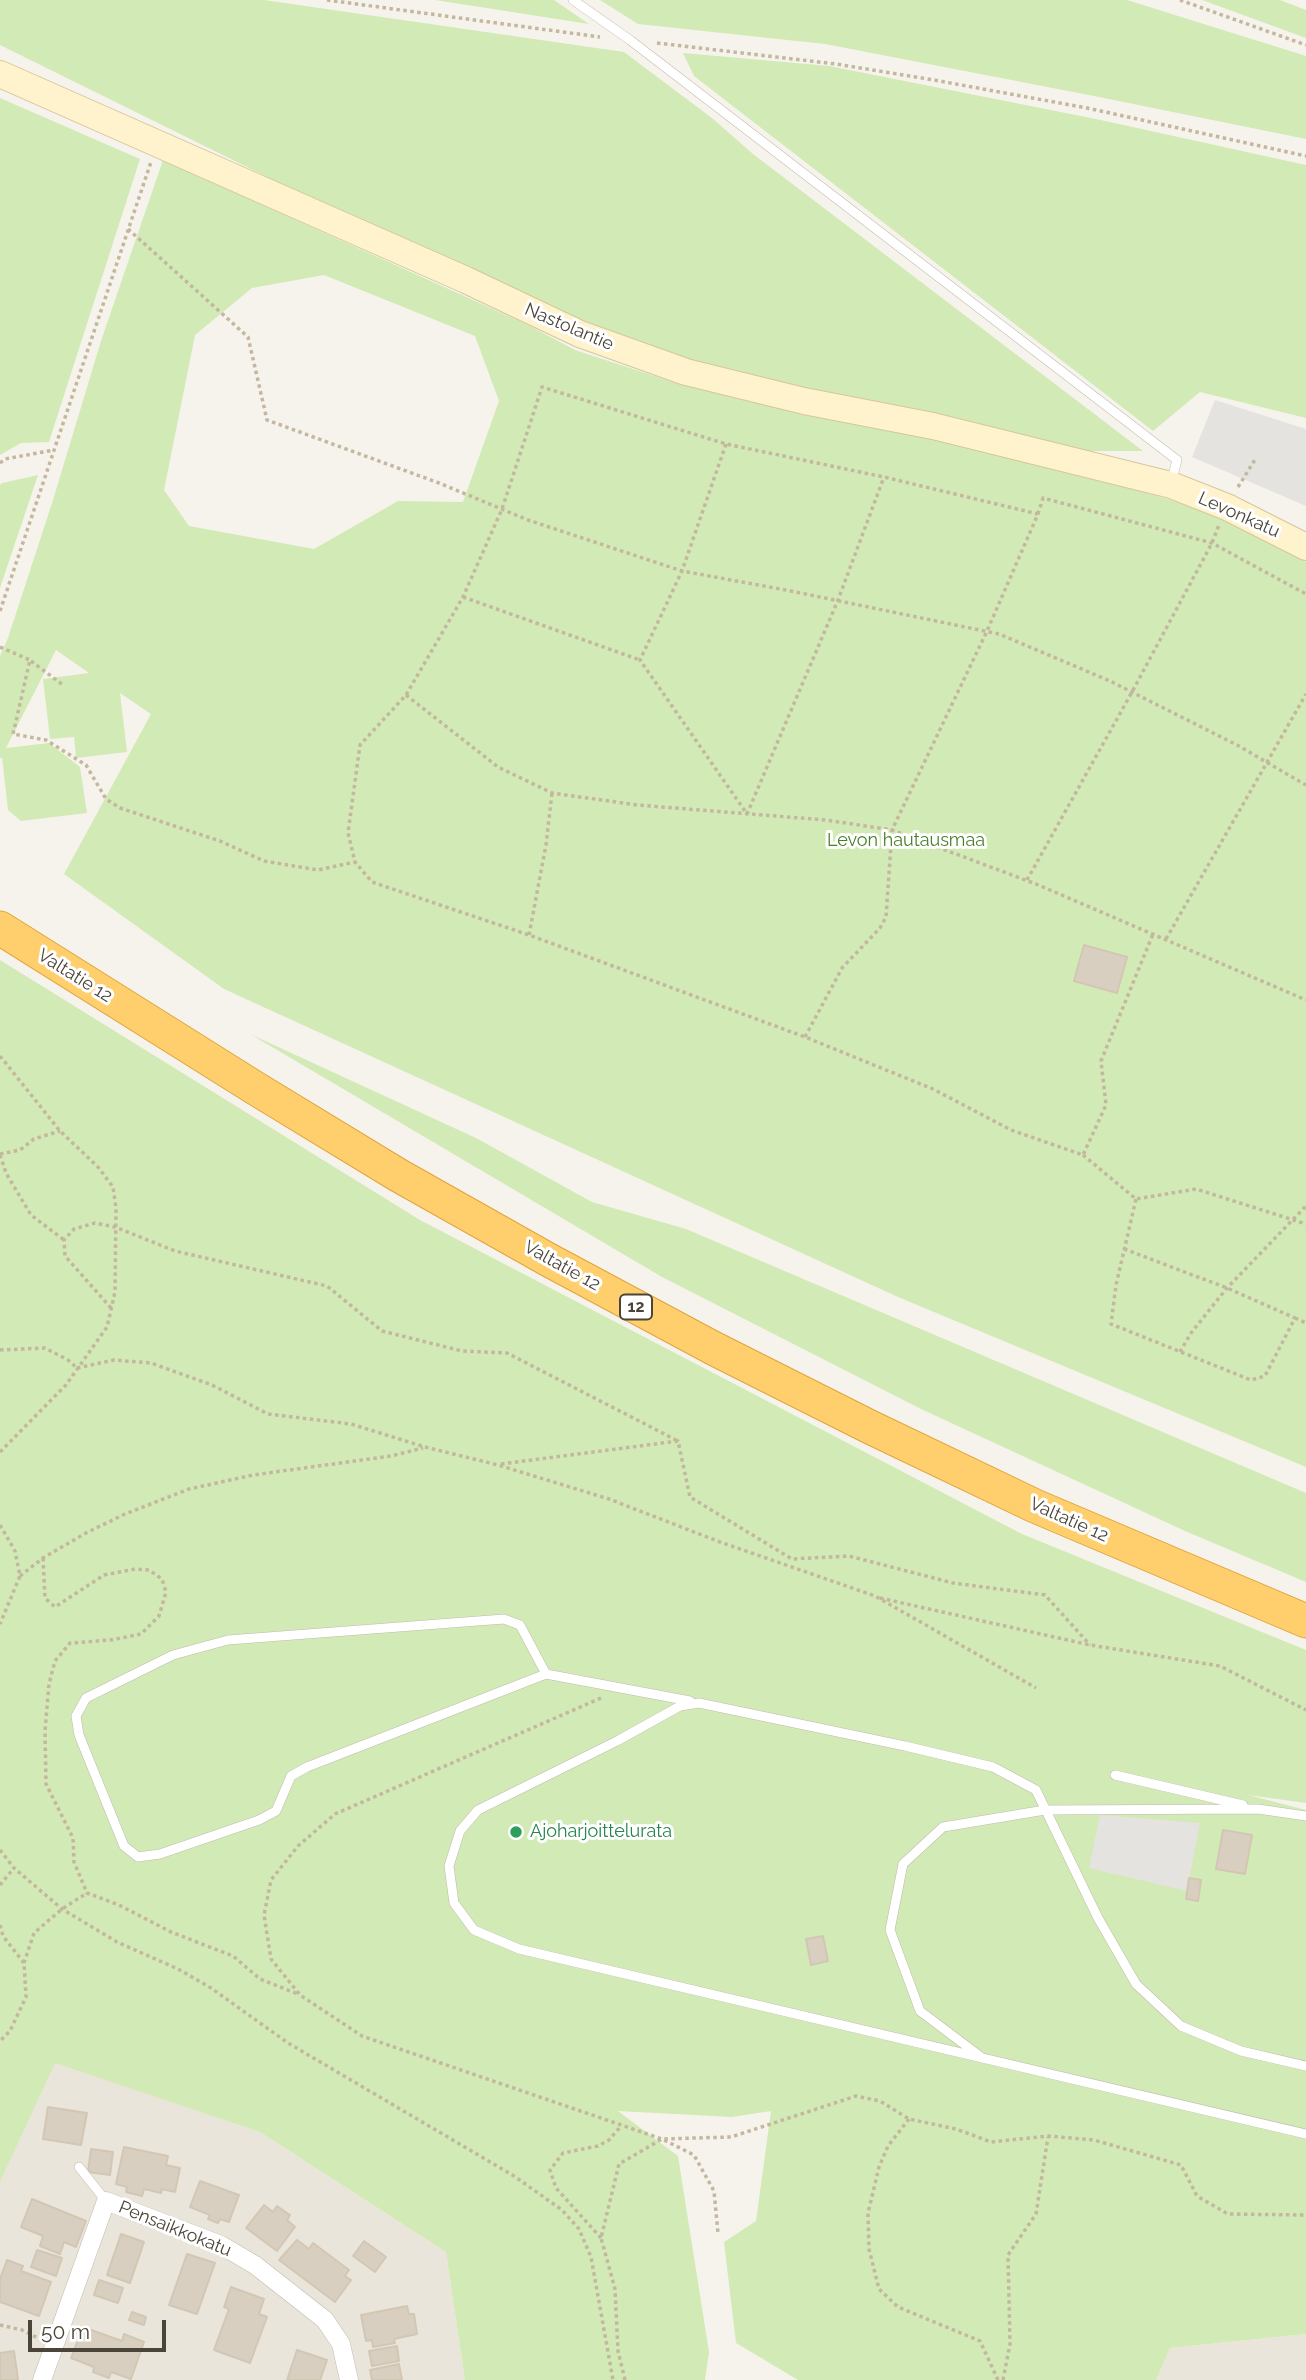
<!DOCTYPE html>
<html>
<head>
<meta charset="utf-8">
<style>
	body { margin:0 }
	#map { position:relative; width:1306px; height:2380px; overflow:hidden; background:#f6f3ec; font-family:Raleway,sans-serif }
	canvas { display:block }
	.scale { position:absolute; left:28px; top:2320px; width:138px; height:32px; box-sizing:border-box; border:4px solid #4b4439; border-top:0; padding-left:9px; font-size:21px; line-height:24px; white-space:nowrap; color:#4b4439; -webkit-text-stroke:5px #fff; paint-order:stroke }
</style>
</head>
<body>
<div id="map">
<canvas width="1306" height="2380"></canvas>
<div class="scale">50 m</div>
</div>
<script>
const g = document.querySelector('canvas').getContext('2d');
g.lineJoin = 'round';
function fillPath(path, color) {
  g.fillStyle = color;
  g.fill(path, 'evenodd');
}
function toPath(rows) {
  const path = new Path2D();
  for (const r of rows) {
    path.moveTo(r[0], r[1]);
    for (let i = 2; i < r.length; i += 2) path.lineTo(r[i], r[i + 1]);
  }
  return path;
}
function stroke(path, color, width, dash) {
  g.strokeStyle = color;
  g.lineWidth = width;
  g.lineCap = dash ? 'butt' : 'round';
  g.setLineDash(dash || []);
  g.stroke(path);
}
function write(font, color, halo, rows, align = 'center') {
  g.font = font + ' Raleway,sans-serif';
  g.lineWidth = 6;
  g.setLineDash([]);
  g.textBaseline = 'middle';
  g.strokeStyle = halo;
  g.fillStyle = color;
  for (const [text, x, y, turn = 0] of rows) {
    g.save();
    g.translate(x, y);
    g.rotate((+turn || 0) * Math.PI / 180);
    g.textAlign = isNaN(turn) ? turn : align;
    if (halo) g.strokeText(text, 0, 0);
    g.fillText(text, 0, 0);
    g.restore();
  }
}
fillPath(toPath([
	[54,2062,260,2132,446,2252,465,2380,0,2380,0,2182],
	[1306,2334,1306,2380,1156,2380,1170,2348]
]), '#eae5da');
fillPath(toPath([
	[0,0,264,0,624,52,712,118,753,154,1143,451,1080,451,808,390,689,361,588,325,332,209,0,45],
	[435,0,554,0,589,24],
	[600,0,1127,0,1306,56,1306,139,1094,96,825,44,638,24],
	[1202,0,1280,0,1306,10,1306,38],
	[683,53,829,66,1096,119,1306,165,1306,418,1200,392,1153,431,694,76],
	[0,98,140,159,49,442,21,443,0,455],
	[163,160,526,324,575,350,682,385,798,412,926,437,1061,469,1164,498,1215,515,1265,539,1306,562,1306,1467,898,1297,224,989,64,874,151,714,120,693,127,752,76,758,74,737,50,739,43,679,89,673,56,650,6,748,49,743,80,767,87,813,21,821,8,810,2,757,0,759,0,656,8,638,53,500,101,341],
	[324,275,475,336,499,401,463,502,398,501,314,549,189,526,164,490,195,335,252,288],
	[38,475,0,588,0,485,2,483],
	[0,960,420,1220,1022,1534,1306,1650,1306,1803,1248,1795,1306,1810,1306,2334,1170,2348,1156,2380,798,2380,736,2343,724,2242,756,2221,771,2111,732,2117,618,2111,678,2156,709,2352,705,2380,465,2380,446,2252,260,2132,55,2063,0,2182],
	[250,1034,476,1138,592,1202,686,1229,1306,1493,1306,1582,1185,1531,921,1409,662,1277]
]), '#d2eab5');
fillPath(toPath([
	[1215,400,1306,429,1306,506,1192,457],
	[1100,1815,1200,1823,1187,1891,1089,1868]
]), '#e5e3e0');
const building = toPath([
	[1084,945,1127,957,1117,993,1074,981,1084,945],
	[1223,1830,1252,1835,1245,1874,1216,1869,1223,1830],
	[1189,1878,1201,1880,1198,1901,1186,1899,1189,1878],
	[823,1936,828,1961,811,1965,806,1939,823,1936],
	[48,2107,87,2113,81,2145,43,2139,48,2107],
	[124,2147,168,2156,166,2165,180,2168,175,2192,162,2189,161,2193,144,2189,142,2196,126,2192,127,2187,116,2184,124,2147],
	[91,2149,113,2152,110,2175,88,2172,91,2149],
	[200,2181,239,2195,229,2222,220,2219,218,2223,208,2219,210,2215,190,2207,200,2181],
	[32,2199,86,2221,76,2247,64,2242,60,2254,40,2246,43,2236,21,2227,32,2199],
	[264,2205,273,2212,277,2206,290,2215,287,2220,295,2227,277,2251,246,2228,264,2205],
	[121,2234,144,2242,130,2283,107,2275,121,2234],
	[297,2240,309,2249,313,2243,349,2270,345,2276,351,2280,335,2302,279,2260,297,2240],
	[364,2241,386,2257,375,2272,353,2256,364,2241],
	[37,2250,62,2258,56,2276,31,2267,37,2250],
	[187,2254,215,2263,197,2314,169,2305,187,2254],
	[7,2260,23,2266,21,2271,51,2282,39,2316,0,2302,0,2279,7,2260],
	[99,2280,123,2288,118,2303,94,2295,99,2280],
	[231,2287,264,2299,259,2314,267,2317,250,2363,214,2350,229,2309,224,2307,231,2287],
	[407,2306,409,2314,414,2314,417,2334,394,2339,395,2343,373,2347,372,2340,366,2341,361,2315,407,2306],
	[132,2312,146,2317,144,2325,129,2320,132,2312],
	[83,2327,122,2341,124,2334,144,2342,131,2379,111,2372,109,2378,93,2372,94,2367,71,2358,83,2327],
	[397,2346,399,2361,372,2366,369,2351,397,2346],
	[297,2350,327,2360,320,2380,287,2380,297,2350],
	[14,2351,18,2380,0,2380,0,2353,14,2351],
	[399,2364,402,2380,372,2380,370,2370,399,2364]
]);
fillPath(building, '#d8cfc1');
stroke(building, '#d3c7b4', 2);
const lane = toPath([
	[573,0,630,40,1177,460,1171,483],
	[546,1674,520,1625,504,1619,228,1640,173,1655,86,1698,76,1716,79,1735,124,1846,138,1857,160,1854,259,1820,276,1811,291,1776,307,1767,546,1674,690,1701],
	[1115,1775,1243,1805],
	[981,2057,920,2011,890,1930,903,1864,943,1827,1045,1810,1258,1809,1306,1816],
	[1306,2066,1241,2051,1181,2026,1136,1984,1098,1918,1036,1790,993,1767,905,1746,699,1703,680,1706,617,1741,478,1810,460,1831,449,1866,454,1903,474,1930,519,1949,1306,2134],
	[79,2167,106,2201]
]);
const street = toPath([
	[42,2380,106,2201,221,2245,255,2265,325,2320,341,2344,349,2380]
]);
const secondary = toPath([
	[0,74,466,280,580,334,686,372,804,401,933,426,1171,485,1227,507,1306,547]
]);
const highway = toPath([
	[0,928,255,1088,398,1175,547,1259,713,1348,870,1427,1035,1506,1306,1621]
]);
stroke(lane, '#c2bbae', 10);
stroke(street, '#c2bbae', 19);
stroke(secondary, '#d6c79b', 28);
stroke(highway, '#e0a43c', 35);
stroke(toPath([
	[327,0,600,37],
	[1180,0,1306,45],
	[657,43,836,64,934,80,1087,108,1306,156],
	[128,229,248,337,267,420,439,483,528,520,682,571,791,591,999,634,1110,681,1237,745,1306,785],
	[726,444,682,571,640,660,747,814,838,600,884,477],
	[0,463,5,459,54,450],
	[1238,487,1256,458],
	[1038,514,1043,498,1212,543,1306,594],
	[463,597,640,660],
	[0,611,151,162],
	[0,647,30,660,13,734,46,740,86,765,106,799,120,808,220,841,264,861,318,870,355,862],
	[31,661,63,685],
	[406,695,498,767,552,793,637,805,826,820,892,830,1036,884,1306,1000],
	[1027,880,1132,692,1212,543,1219,525],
	[529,935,546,845,552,793],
	[1166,939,1306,694],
	[805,1037,842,968,880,928,886,917,892,830,987,631,1038,514,884,477,726,444,542,387,502,509,463,597,406,695,360,745,348,833,355,862,372,882,529,935,805,1037,933,1089,1011,1130,1083,1155,1106,1105,1101,1061,1153,934],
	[0,1056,60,1131,98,1167,113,1187,116,1208,115,1292,107,1327,66,1385,0,1452],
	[0,1154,20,1150,34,1139,60,1131],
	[0,1155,6,1173,31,1215,64,1240],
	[1083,1155,1136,1199,1196,1189,1306,1224],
	[1124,1249,1227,1288,1295,1318,1265,1376,1251,1380,1111,1324,1116,1285,1136,1199],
	[111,1308,65,1256,64,1240,74,1229,95,1223,115,1227,175,1251,327,1286,382,1331,462,1351,507,1353,678,1441],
	[1295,1318,1306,1323],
	[0,1350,45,1348,68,1360,77,1368],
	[1180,1352,1191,1333,1227,1288,1306,1206],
	[77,1368,114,1360,151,1363,212,1385,268,1414,351,1424,425,1447,498,1465,609,1499,720,1542,875,1596,1036,1688],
	[501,1464,678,1441,690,1497,792,1559,849,1556,953,1583,1045,1595,1090,1645],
	[0,1525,15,1551,20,1576,0,1624],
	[43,1558,45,1598,55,1607,104,1575,135,1569,149,1570,162,1579,166,1592,159,1616,141,1634,111,1640,70,1643,55,1661,49,1684,45,1731,46,1784,73,1838,74,1862,87,1893,119,1905,171,1932,233,1956,260,1979,298,1994],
	[20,1576,43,1558,86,1533,125,1514,189,1489,253,1475,391,1456,423,1448],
	[880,1598,1090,1645,1220,1666,1306,1710],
	[601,1698,335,1814,298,1846,271,1880,264,1915,271,1959,300,1995,362,2036,662,2139,694,2155,714,2191,718,2233],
	[0,1850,14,1868,62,1909,117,1942,178,1969,211,1988,288,2043,514,2176,562,2210,579,2229,591,2257,613,2380],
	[0,1885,14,1868],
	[0,1925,3,1936,24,1963,26,1997,10,2031,0,2041],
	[24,1963,34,1933,62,1909,87,1893],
	[909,2119,888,2146,879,2167,868,2213,869,2249,879,2289,898,2307,980,2341,998,2380],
	[601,2238,556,2188,550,2170,563,2153,598,2146,609,2140,621,2126],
	[0,2325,22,2330,40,2339],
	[625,2380,618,2351,615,2289,601,2238,619,2164,662,2139,731,2137,856,2096,880,2101,909,2119,956,2129,991,2142,1048,2136,1094,2140,1181,2165,1197,2196,1228,2214,1306,2215],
	[1003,2380,1010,2344,1008,2255,1036,2214,1048,2137]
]), '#c4b79f', 3.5, [3.5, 3.5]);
stroke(lane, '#fff', 9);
stroke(street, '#fff', 18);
stroke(secondary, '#fff3cd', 26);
stroke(highway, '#ffcf6e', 33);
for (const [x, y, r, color] of [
	[516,1832,7,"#2e9e5b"]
]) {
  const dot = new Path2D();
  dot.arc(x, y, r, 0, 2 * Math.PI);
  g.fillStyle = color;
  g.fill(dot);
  stroke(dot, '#fff', 2.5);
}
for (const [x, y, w] of [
	[636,1307,32]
]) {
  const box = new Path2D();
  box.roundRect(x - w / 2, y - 12.5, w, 25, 5);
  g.fillStyle = '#fff';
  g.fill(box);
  stroke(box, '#4b4439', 2);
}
write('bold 16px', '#4b4439', null, [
	["12",636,1307]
]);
write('18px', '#4b4439', '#fff', [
	["Nastolantie",569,327,23],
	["Levonkatu",1239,515,24],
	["Valtatie 12",75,976,32],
	["Valtatie 12",562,1266,29],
	["Valtatie 12",1069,1520,24],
	["Pensaikkokatu",175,2229,22]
]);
write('18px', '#4a7f2a', '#fff', [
	["Levon hautausmaa",906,841]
]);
write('18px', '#27864d', '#fff', [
	["Ajoharjoittelurata",530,1832]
], 'left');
</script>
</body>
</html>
